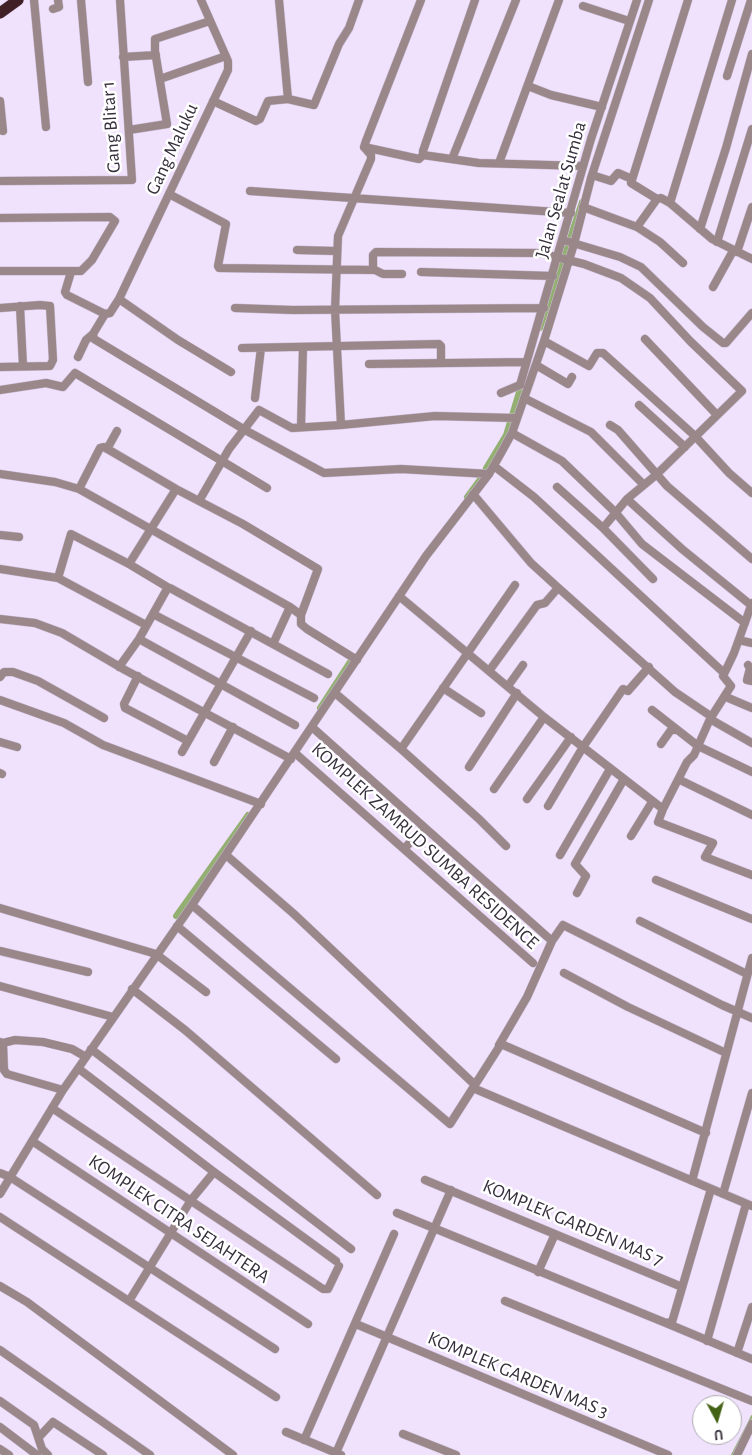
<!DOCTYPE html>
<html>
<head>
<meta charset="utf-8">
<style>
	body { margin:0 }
	#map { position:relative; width:752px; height:1455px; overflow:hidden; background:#f0e1fd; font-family:"Alegreya Sans",sans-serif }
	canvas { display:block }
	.north { position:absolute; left:692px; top:1395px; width:50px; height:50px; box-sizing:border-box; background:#fff; border:1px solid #afacb1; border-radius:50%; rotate:174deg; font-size:14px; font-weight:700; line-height:20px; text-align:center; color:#362f3c }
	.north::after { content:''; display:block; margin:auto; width:18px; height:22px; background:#446215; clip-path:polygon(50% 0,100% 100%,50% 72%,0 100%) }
</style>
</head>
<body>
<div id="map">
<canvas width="752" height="1455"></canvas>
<div class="north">U</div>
</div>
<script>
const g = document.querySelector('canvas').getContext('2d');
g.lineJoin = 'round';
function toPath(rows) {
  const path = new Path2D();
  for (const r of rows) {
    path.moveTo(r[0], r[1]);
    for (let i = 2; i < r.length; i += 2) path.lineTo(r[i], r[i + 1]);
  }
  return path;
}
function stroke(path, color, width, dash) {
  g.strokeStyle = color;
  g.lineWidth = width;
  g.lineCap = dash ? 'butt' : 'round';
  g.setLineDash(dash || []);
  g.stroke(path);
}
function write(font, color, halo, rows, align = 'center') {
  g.font = font + ' "Alegreya Sans",sans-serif';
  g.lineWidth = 5;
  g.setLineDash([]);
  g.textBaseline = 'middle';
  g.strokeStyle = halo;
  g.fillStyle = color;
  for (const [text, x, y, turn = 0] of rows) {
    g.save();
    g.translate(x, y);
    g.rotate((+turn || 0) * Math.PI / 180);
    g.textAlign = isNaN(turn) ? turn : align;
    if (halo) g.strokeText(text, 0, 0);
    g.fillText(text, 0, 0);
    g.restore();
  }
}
stroke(toPath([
	[732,1455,752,1416]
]), '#93b072', 2);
stroke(toPath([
	[540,328,582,202],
	[486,468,506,435,522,382],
	[467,497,481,478],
	[320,708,350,662],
	[176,916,248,815]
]), '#93b072', 6);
const minor = toPath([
	[34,0,46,127],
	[81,0,88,82],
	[279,0,288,99,314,105,339,44,349,28,359,0],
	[421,0,366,141,364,147,371,155,371,159,338,236,335,310,341,425,435,416,516,418],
	[732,0,670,203,712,239,752,259],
	[583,6,629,21],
	[53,9,59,7,58,0],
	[123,57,156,55],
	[727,76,751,0],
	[160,79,226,56],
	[528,86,551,95,602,107],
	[0,101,3,131],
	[213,101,256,121,260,119,268,101,288,99],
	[129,130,167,124,155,51,155,39,210,21],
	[364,147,419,159,423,155,423,151,475,0],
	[423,155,479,163,583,166],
	[452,159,516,0],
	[499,163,559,0],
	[592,175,611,181,618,173,632,179],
	[0,181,132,180,120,0],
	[250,191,571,213],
	[169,194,226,224,218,266,219,268,375,270,383,274,402,274],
	[657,199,631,183,688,0],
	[583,207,637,227,660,242,683,263],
	[0,218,110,217,115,221,92,260,81,271,0,271],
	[637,227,657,199,661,198,670,203],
	[700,229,726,148,752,54],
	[563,240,620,257,641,267,703,327,723,343,726,343,752,313],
	[717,242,752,129],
	[297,250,336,251],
	[737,252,752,207],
	[373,270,373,255,376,252,540,253,584,264,621,278,650,298,690,341,742,391,656,475,627,499,603,528],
	[71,272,65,292,67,295,105,314,110,313,119,299,228,70,228,61,201,0],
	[421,272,553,276],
	[713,287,733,251],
	[119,299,178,340,231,372],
	[20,306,23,366],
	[0,308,40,305,50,306,53,360,50,366,0,367],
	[235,308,293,310,544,308],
	[105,314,93,334,94,339,245,430,324,473,401,469,489,474],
	[645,339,717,415],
	[544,341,589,366,597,353,603,353,695,436,729,473,752,493],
	[242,348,439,344,441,346,441,363],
	[78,357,86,340,93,334],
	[369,364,526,362],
	[536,365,568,384,572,377],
	[520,385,591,139,637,0],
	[0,390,46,383,63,387,75,373,267,488],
	[501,393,520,385],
	[255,398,261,348],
	[524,398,591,432,644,485],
	[639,405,685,447],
	[610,425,618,430,667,486,752,559],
	[301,427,303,347],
	[512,433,562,461,615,512,642,544,745,623],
	[107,449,117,431],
	[494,466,534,497,724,673],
	[0,474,55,482,79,489,290,607,301,615,301,624,307,629,357,660],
	[557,487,603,528,653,579],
	[79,489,100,448,104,447,176,489,243,524,318,569,301,615],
	[473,494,531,563,554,584,675,692,712,717],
	[627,499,682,549,752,606],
	[199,501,229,449,259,410,292,428,341,425],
	[0,535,19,537],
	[129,564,169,588],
	[0,569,58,578,71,534,129,564,176,489],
	[58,578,146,625],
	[399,596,544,717,663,809,687,762,694,755,710,719,731,686,723,676,734,653,752,603],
	[153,614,314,698],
	[0,619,35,623,62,633,125,670,291,759],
	[139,639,295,725],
	[739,640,752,643],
	[273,644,290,607],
	[748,665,750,668,747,680,752,681],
	[119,667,139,639,167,589,170,588,328,674],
	[489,671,537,605,545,603,558,588],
	[138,676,124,704,125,708,188,741],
	[0,677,4,672,13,672,38,681,104,718],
	[508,686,523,665],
	[443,688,481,713],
	[335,693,401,749],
	[726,697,752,708],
	[0,700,64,723,103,745,261,804],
	[652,710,698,746,752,772],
	[710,719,752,743],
	[313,728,552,941],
	[0,742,17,747],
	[661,744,671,730,675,730],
	[182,752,251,631],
	[295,753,533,963],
	[214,762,233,727],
	[469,767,517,693],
	[0,773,2,774],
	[680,780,752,815],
	[494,789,544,717],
	[527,799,571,737],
	[548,806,583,747,623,689,628,691,649,667],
	[663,809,658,822,713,843,705,857,752,875],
	[631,836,652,802],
	[506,846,479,819,401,749,515,585],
	[405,848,424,827],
	[226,855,294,914,474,1084],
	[560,855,610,769],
	[656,880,752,919],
	[577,893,586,876,575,864,624,779],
	[192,905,450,1124,501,1044,706,1133],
	[0,908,156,954,206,992],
	[640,921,747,974],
	[177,926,336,1059],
	[0,951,88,972],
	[564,973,628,1007,726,1053],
	[0,986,113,1017],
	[132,989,185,1030,377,1195],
	[0,1042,3,1043,4,1070,7,1074,63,1090],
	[3,1043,15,1040,43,1042,72,1049,86,1057],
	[499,1045,527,997,552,941,563,925,722,1005,752,1018],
	[91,1049,351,1249],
	[79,1069,214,1172,336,1261],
	[473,1088,752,1206],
	[52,1108,323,1289,328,1289,339,1266],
	[32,1141,308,1324],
	[0,1173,10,1177,275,1349],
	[425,1180,682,1287],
	[692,1181,752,958],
	[0,1194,63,1090,192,905,426,556,489,474,501,453,512,433,544,341,574,244,591,178,649,0],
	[723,1194,752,1093],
	[397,1213,666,1323,672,1322,711,1189],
	[0,1217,276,1397],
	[538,1272,555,1234],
	[0,1286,27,1302,233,1455],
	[129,1301,191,1200,214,1172],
	[505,1301,752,1401],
	[666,1323,752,1359],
	[356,1324,668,1455],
	[707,1341,746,1204],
	[0,1350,150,1455],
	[737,1353,752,1307],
	[0,1401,34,1425,42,1449,48,1455],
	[0,1427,37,1455],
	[286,1432,341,1455],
	[403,1434,456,1455],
	[39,1437,53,1422,103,1455],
	[304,1440,394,1234],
	[0,1449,9,1455],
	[336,1453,451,1190],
	[737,1455,752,1424]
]);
const highway = toPath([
	[0,13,18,0]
]);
stroke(minor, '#cbbdd6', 9);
stroke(highway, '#cbbdd6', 12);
stroke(minor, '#9a8789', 8);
stroke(highway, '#401f25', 11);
write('19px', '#362f3c', '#fff', [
	["Gang Blitar 1",111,127,-94],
	["Gang Maluku",172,149,-65],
	["Jalan Sealat Sumba",561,190,-74],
	["KOMPLEK ZAMRUD SUMBA RESIDENCE",425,846,42],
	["KOMPLEK CITRA SEJAHTERA",179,1219,34],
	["KOMPLEK GARDEN MAS 7",573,1223,23],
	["KOMPLEK GARDEN MAS 3",518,1375,23]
]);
</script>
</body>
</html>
